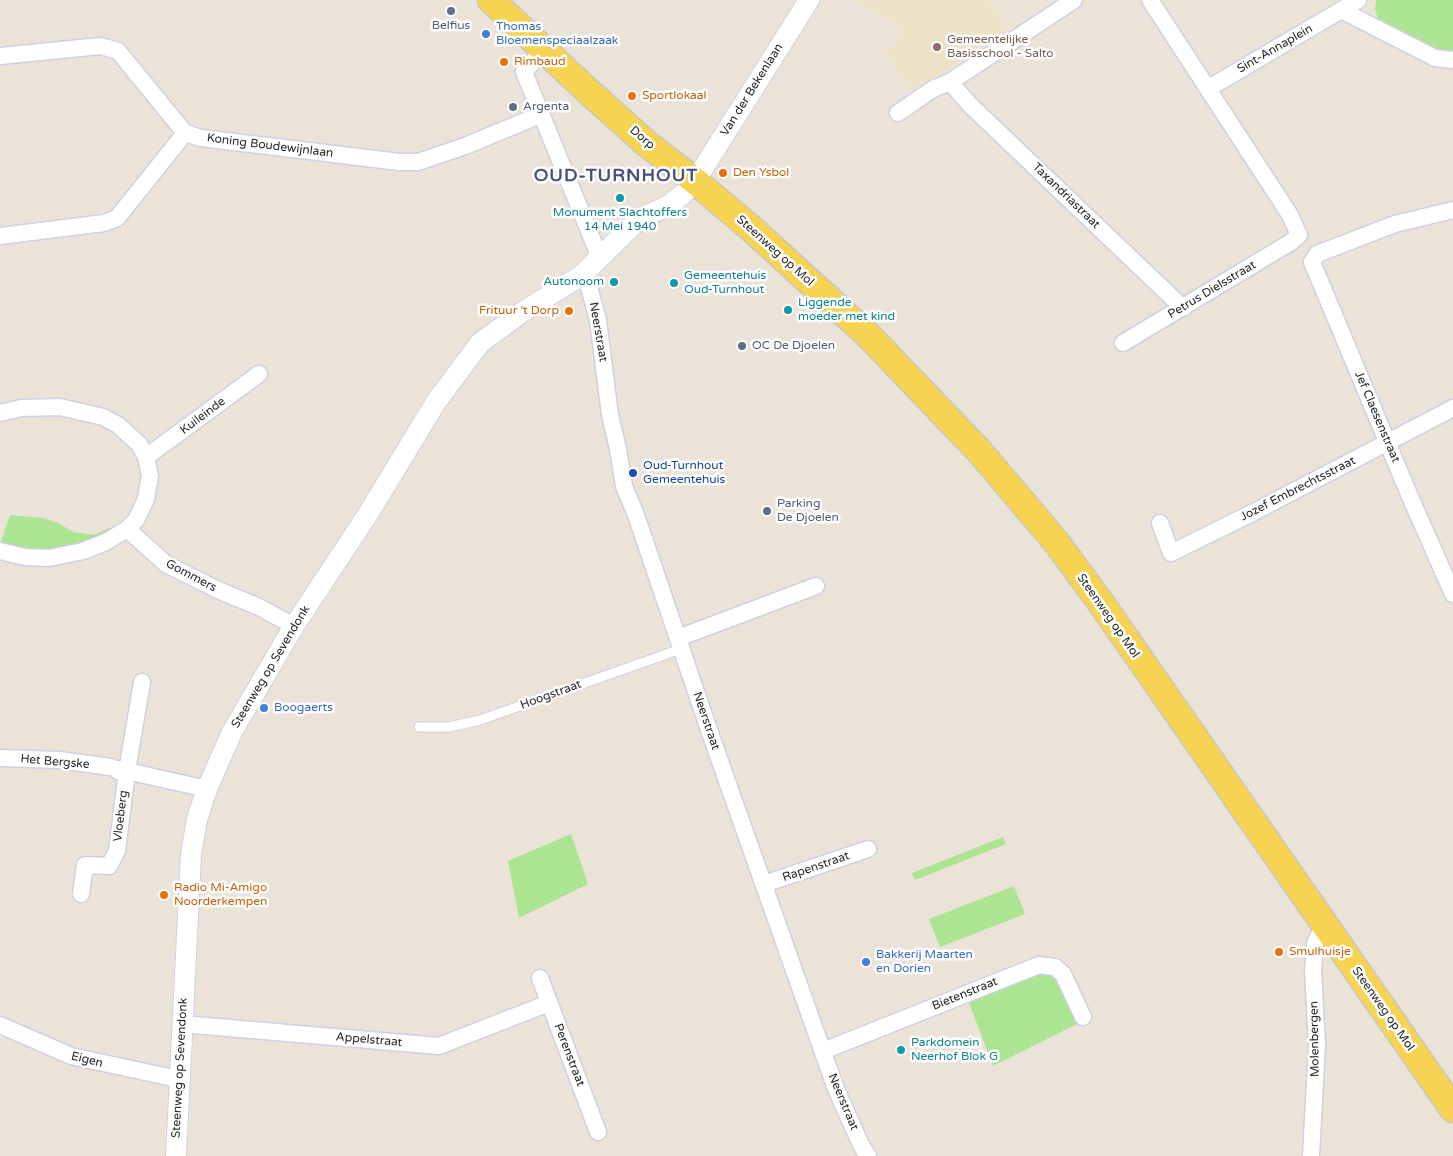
<!DOCTYPE html>
<html>
<head>
<meta charset="utf-8">
<style>
	body { margin:0 }
	canvas { display:block; background:#ebe3d8 }
</style>
</head>
<body>
<canvas width="1453" height="1156"></canvas>
<script>
const g = document.querySelector('canvas').getContext('2d');
g.lineJoin = 'round';
function fillPath(path, color) {
  g.fillStyle = color;
  g.fill(path, 'evenodd');
}
function toPath(rows) {
  const path = new Path2D();
  for (const r of rows) {
    path.moveTo(r[0], r[1]);
    for (let i = 2; i < r.length; i += 2) path.lineTo(r[i], r[i + 1]);
  }
  return path;
}
function stroke(path, color, width, dash) {
  g.strokeStyle = color;
  g.lineWidth = width;
  g.lineCap = dash ? 'butt' : 'round';
  g.setLineDash(dash || []);
  g.stroke(path);
}
function write(font, color, halo, rows, align = 'center') {
  g.font = font + ' "Varela Round",sans-serif';
  g.lineWidth = 5;
  g.setLineDash([]);
  g.textBaseline = 'middle';
  g.strokeStyle = halo;
  g.fillStyle = color;
  for (const [text, x, y, turn = 0] of rows) {
    g.save();
    g.translate(x, y);
    g.rotate((+turn || 0) * Math.PI / 180);
    g.textAlign = isNaN(turn) ? turn : align;
    if (halo) g.strokeText(text, 0, 0);
    g.fillText(text, 0, 0);
    g.restore();
  }
}
fillPath(toPath([
	[856,0,988,0,1007,29,913,91,888,60,890,58,886,51,896,44,900,27]
]), '#eee2c6');
fillPath(toPath([
	[1376,0,1453,0,1453,51,1437,52,1379,22,1375,9],
	[10,515,43,518,58,523,73,532,94,535,123,522,94,540,64,549,35,551,10,546,1,542],
	[571,834,588,884,519,918,508,861],
	[1003,837,1006,844,915,880,912,873],
	[1014,886,1025,914,940,947,929,919],
	[1042,971,1048,971,1058,978,1079,1023,993,1066,968,1000]
]), '#ace591');
const service = toPath([
	[419,727,449,727,480,720,681,649]
]);
const minor = toPath([
	[1341,10,1435,58,1453,60],
	[0,56,100,46,108,48,118,51,185,133,201,138,400,162,418,162,465,146,540,115],
	[537,57,524,72,600,258],
	[950,82,970,105,1183,308],
	[1209,88,1358,0],
	[898,113,933,89,950,82,1074,0],
	[1453,210,1395,224,1317,254,1312,262,1411,499,1453,594],
	[0,236,104,223,117,218,185,133],
	[582,275,589,287,598,320,610,415,618,449,624,486,636,515,710,733,836,1089,861,1145,868,1156],
	[1123,343,1291,242,1299,235,1290,215,1150,0],
	[0,413,21,408,60,407,103,417,118,425,139,444,146,457,150,476,146,499,136,520,127,529,106,542,83,551,49,558,25,557,0,551],
	[146,457,259,374],
	[1160,523,1171,553,1254,512,1453,408],
	[127,529,166,564,218,590,259,607,294,626],
	[678,638,816,586],
	[0,758,59,760,111,767],
	[118,771,118,769,207,789],
	[764,884,868,849],
	[81,894,85,865,109,866,117,851,127,771,142,682],
	[540,978,598,1132],
	[182,1024,439,1046,549,1003],
	[0,1025,71,1056,178,1079],
	[823,1051,1039,965,1055,967,1063,974,1083,1017],
	[1311,1156,1317,1045,1313,971,1315,944,1324,923]
]);
const tertiary = toPath([
	[176,1156,191,854,197,819,207,789,232,732,294,626,368,514,436,402,480,343,521,313,582,275,639,219,669,205,682,195,695,181,704,167,809,0]
]);
const primary = toPath([
	[491,0,589,92,646,143,695,181,754,231,868,335,980,452,1057,543,1101,603,1453,1109]
]);
stroke(service, '#ced1e2', 11);
stroke(minor, '#ced1e2', 19);
stroke(tertiary, '#ced1e2', 22);
stroke(primary, '#c7c7c7', 29);
stroke(service, '#fff', 9);
stroke(minor, '#fff', 16);
stroke(tertiary, '#fff', 20);
stroke(primary, '#f7d352', 26);
for (const [x, y, r, color] of [
	[451,11,5,"#5c6f8a"],
	[486,34,5,"#3f7fe0"],
	[937,47,5,"#8d6e63"],
	[504,62,5,"#e8710a"],
	[632,96,5,"#e8710a"],
	[513,107,5,"#5c6f8a"],
	[723,173,5,"#e8710a"],
	[620,198,5,"#0f9aa8"],
	[614,282,5,"#0f9aa8"],
	[674,283,5,"#0f9aa8"],
	[788,310,5,"#0f9aa8"],
	[569,311,5,"#e8710a"],
	[742,346,5,"#5c6f8a"],
	[633,473,5,"#1a4fb4"],
	[767,511,5,"#5c6f8a"],
	[264,708,5,"#3f7fe0"],
	[164,895,5,"#e8710a"],
	[1279,952,5,"#e8710a"],
	[866,962,5,"#3f7fe0"],
	[901,1050,5,"#0f9aa8"]
]) {
  const dot = new Path2D();
  dot.arc(x, y, r, 0, 2 * Math.PI);
  g.fillStyle = color;
  g.fill(dot);
  stroke(dot, '#fff', 2);
}
write('12px', '#4e5e75', '#fff', [
	["Belfius",451,26,"center"],
	["Argenta",523,107],
	["OC De Djoelen",752,346],
	["Parking",777,504],
	["De Djoelen",777,518]
], 'left');
write('12px', '#366cbe', '#fff', [
	["Thomas",496,27],
	["Bloemenspeciaalzaak",496,41],
	["Boogaerts",274,708],
	["Bakkerij Maarten",876,955],
	["en Dorien",876,969]
], 'left');
write('12px', '#785e54', '#fff', [
	["Gemeentelijke",947,40],
	["Basisschool - Salto",947,54]
], 'left');
write('12px', '#282828', '#fff', [
	["Sint-Annaplein",1275,49,-30],
	["Van der Bekenlaan",752,90,-58],
	["Dorp",642,138,40],
	["Koning Boudewijnlaan",270,146,7],
	["Taxandriastraat",1066,196,44],
	["Steenweg op Mol",775,251,42],
	["Petrus Dielsstraat",1212,290,-31],
	["Neerstraat",598,332,80],
	["Kuileinde",203,416,-37],
	["Jef Claesenstraat",1377,417,67],
	["Jozef Embrechtsstraat",1298,489,-27],
	["Gommers",191,576,28],
	["Steenweg op Mol",1108,616,55],
	["Steenweg op Sevendonk",271,667,-59],
	["Hoogstraat",551,695,-20],
	["Neerstraat",706,721,71],
	["Het Bergske",55,762,5],
	["Vloeberg",121,816,-83],
	["Rapenstraat",816,867,-19],
	["Bietenstraat",965,994,-22],
	["Steenweg op Mol",1383,1009,55],
	["Molenbergen",1315,1039,-91],
	["Appelstraat",369,1040,5],
	["Perenstraat",569,1055,69],
	["Eigen",87,1060,14],
	["Steenweg op Sevendonk",180,1068,-87],
	["Neerstraat",843,1102,67]
]);
write('12px', '#c56008', '#fff', [
	["Rimbaud",514,62],
	["Sportlokaal",642,96],
	["Den Ysbol",733,173],
	["Frituur 't Dorp",559,311,"right"],
	["Radio Mi-Amigo",174,888],
	["Noorderkempen",174,902],
	["Smulhuisje",1289,952]
], 'left');
write('12px', '#0d838f', '#fff', [
	["Monument Slachtoffers",620,213,"center"],
	["14 Mei 1940",620,227,"center"],
	["Gemeentehuis",684,276],
	["Oud-Turnhout",684,290],
	["Autonoom",604,282,"right"],
	["Liggende",798,303],
	["moeder met kind",798,317],
	["Parkdomein",911,1043],
	["Neerhof Blok G",911,1057]
], 'left');
write('12px', '#164399', '#fff', [
	["Oud-Turnhout",643,466],
	["Gemeentehuis",643,480]
], 'left');
g.letterSpacing = '1px';
write('bold 18px', '#474f7a', '#fff', [
	["OUD-TURNHOUT",616,176]
]);
g.letterSpacing = '0px';
</script>
</body>
</html>
